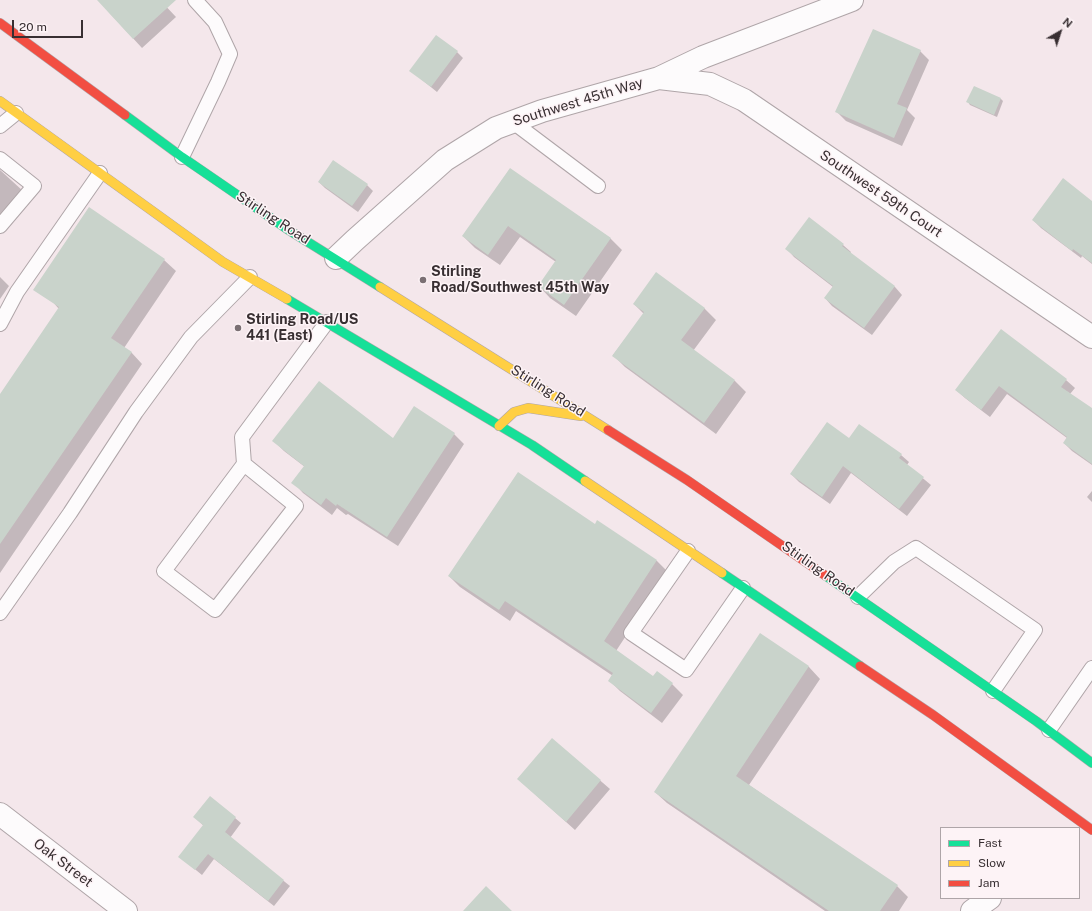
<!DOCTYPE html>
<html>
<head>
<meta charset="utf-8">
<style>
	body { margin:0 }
	#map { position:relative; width:1092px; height:911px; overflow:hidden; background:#f4e7eb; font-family:"Public Sans",sans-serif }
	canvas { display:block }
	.legend { position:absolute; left:940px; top:827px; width:140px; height:72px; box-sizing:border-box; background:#fdf3f6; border:1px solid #aea5a8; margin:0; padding:5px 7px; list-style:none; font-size:12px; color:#382f32 }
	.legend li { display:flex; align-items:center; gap:8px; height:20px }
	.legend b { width:20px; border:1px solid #aea5a8 }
	.north { position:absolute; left:1040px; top:12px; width:40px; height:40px; -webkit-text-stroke:3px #fdf3f6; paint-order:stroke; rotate:39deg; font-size:11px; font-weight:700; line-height:16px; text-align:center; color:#382f32 }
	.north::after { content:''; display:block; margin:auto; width:14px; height:18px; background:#382f32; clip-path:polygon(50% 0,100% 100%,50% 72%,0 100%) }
	.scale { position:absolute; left:12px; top:20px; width:71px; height:18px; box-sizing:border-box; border:2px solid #382f32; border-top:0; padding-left:5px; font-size:12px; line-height:14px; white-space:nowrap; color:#382f32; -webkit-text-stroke:3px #fdf3f6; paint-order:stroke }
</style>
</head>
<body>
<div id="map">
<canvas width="1092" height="911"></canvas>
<ul class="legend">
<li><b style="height:5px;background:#16e098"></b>Fast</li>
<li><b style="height:5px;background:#ffcf43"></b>Slow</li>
<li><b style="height:5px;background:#f24e42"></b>Jam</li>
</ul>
<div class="north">N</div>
<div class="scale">20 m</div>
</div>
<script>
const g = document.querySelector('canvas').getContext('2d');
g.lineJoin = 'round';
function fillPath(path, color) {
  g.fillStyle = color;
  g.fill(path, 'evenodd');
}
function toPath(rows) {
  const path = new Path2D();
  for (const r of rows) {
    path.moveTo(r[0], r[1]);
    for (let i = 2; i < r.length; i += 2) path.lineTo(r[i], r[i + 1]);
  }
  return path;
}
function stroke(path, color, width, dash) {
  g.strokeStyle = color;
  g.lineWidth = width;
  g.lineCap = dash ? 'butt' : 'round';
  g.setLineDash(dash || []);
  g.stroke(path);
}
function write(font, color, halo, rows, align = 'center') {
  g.font = font + ' "Public Sans",sans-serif';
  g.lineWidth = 3;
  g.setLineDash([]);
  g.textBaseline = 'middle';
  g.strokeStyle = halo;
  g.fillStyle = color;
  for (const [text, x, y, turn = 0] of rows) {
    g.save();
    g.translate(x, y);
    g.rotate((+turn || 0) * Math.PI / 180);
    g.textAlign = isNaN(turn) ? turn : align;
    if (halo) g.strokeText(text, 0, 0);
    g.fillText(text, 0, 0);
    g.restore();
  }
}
fillPath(toPath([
	[113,0,160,0,176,17,142,48,105,8],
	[874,30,920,51,929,60,907,110,915,118,902,146,846,121,837,112],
	[457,52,463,58,437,92,411,71],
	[974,87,1001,99,1003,101,997,117,970,105,968,102],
	[510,169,610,238,622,250,576,316,550,298,539,286,556,262,520,237,500,265,475,248,463,236],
	[0,170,23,191,0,220],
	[319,182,367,185,373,191,358,212,325,188],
	[1092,202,1092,264,1082,256,1081,258,1041,228,1033,220],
	[809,219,843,245,851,252,850,254,895,287,902,295,872,335,832,306,825,298,833,287,794,257,787,249],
	[164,260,176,271,124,348,131,352,142,364,0,573,0,396,59,309,52,301],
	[0,277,9,286,0,299],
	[634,304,704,308,716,320,693,351,735,381,746,392,716,434,625,367,613,355,644,314],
	[1001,331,1066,380,1075,388,1070,394,1092,409,1092,465,1072,451,1064,443,1067,438,1007,394,990,417,965,398,956,390],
	[454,434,464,444,398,546,348,514,346,515,337,508,332,515,303,493,293,482,305,467,284,451,274,441,393,440],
	[849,440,901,455,909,462,907,465,931,485,907,516,851,473,830,504,799,482,791,474],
	[1092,491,1092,502,1087,497],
	[598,522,657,561,668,572,616,651,654,678,672,684,683,695,662,723,620,691,609,680,613,676,516,611,510,621,460,587,449,576,595,525],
	[760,635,809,667,820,679,749,785,897,886,908,897,899,911,825,911,667,803,655,792],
	[552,739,610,789,575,830,518,779],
	[210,797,241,823,230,838,290,886,274,906,214,859,202,875,180,857,204,826,194,817]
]), '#0003');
fillPath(toPath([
	[97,0,176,0,133,39],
	[873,29,921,50,897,104,907,108,894,138,835,112],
	[436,35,458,51,431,87,409,71],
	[974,86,1001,98,994,115,966,102],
	[333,160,368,184,352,206,318,182],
	[510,168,611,238,564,305,538,286,556,260,508,226,488,255,462,236],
	[1063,178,1092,201,1092,263,1073,249,1072,251,1032,220],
	[89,207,165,259,111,338,132,352,0,544,0,394,59,307,33,290],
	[809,217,844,244,842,246,895,286,864,328,824,298,833,286,785,249],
	[656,272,705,308,681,340,735,380,704,423,612,356,644,312,633,304],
	[1001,329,1067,379,1061,387,1092,408,1092,464,1063,443,1067,437,999,386,981,410,955,390],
	[319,381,393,438,414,406,455,433,387,537,337,504,336,506,326,498,321,505,291,483,304,466,272,441],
	[827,422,849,438,859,424,902,454,899,458,924,477,899,509,843,466,822,497,790,474],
	[518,472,595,524,597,520,657,560,604,641,653,676,657,671,673,683,651,713,608,681,613,673,505,601,499,610,448,576],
	[760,633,809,666,736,776,898,885,880,911,829,911,654,792],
	[552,738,601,780,566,822,517,779],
	[210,796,236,817,225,832,284,880,268,901,208,854,195,870,178,857,203,825,193,817],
	[486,886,512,911,463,911]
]), '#c9d3cb');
const lane = toPath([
	[513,122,598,186],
	[0,126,16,113],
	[182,157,218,82,230,54,215,22,195,0],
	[0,159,34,186,0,226],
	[0,324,17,292,100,173],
	[244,464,296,506,215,610,164,571,244,464,242,437,327,322],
	[688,551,631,633,686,670,743,588],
	[858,597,894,562,916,548,1035,630,993,691],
	[0,613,70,513,136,412,191,337,250,277],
	[1049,730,1092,668]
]);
const street = toPath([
	[659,78,710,84,744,100,1092,337],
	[336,258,355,240,445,160,496,128,542,111,659,78,703,57,852,0],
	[0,814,126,911],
	[972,911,990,898]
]);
const fast = toPath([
	[125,115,182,157,287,229,380,287],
	[287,299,532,445,585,481],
	[722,573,860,666],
	[826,576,1036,721,1092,763]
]);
const slow = toPath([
	[0,101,223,262,287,299],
	[380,287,608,430],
	[499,426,514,412,528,408,581,416],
	[585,481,722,573]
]);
const jam = toPath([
	[0,23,125,115],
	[608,430,687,480,826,576],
	[860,666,933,715,1092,830]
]);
stroke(lane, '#afa5a8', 16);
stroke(street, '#afa5a8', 24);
stroke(fast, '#afa5a8', 10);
stroke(slow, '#afa5a8', 10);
stroke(jam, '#afa5a8', 10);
stroke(lane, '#fdfbfc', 14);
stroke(street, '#fdfbfc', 22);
stroke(fast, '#16e098', 9);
stroke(slow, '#ffcf43', 9);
stroke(jam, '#f24e42', 9);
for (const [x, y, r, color] of [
	[423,280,4,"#7a6f73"],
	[238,328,4,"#7a6f73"]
]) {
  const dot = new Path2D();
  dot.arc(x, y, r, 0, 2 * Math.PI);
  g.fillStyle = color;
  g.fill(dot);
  stroke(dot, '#fdf3f6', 1.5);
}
write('14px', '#382f32', '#fdf3f6', [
	["Southwest 45th Way",578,102,-17],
	["Southwest 59th Court",881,194,34],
	["Stirling Road",273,218,33],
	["Stirling Road",548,391,32],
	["Stirling Road",818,569,35],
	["Oak Street",63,863,37]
]);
write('bold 14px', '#382f32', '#fdf3f6', [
	["Stirling",431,272],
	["Road/Southwest 45th Way",431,288],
	["Stirling Road/US",246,320],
	["441 (East)",246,336]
], 'left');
</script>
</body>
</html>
